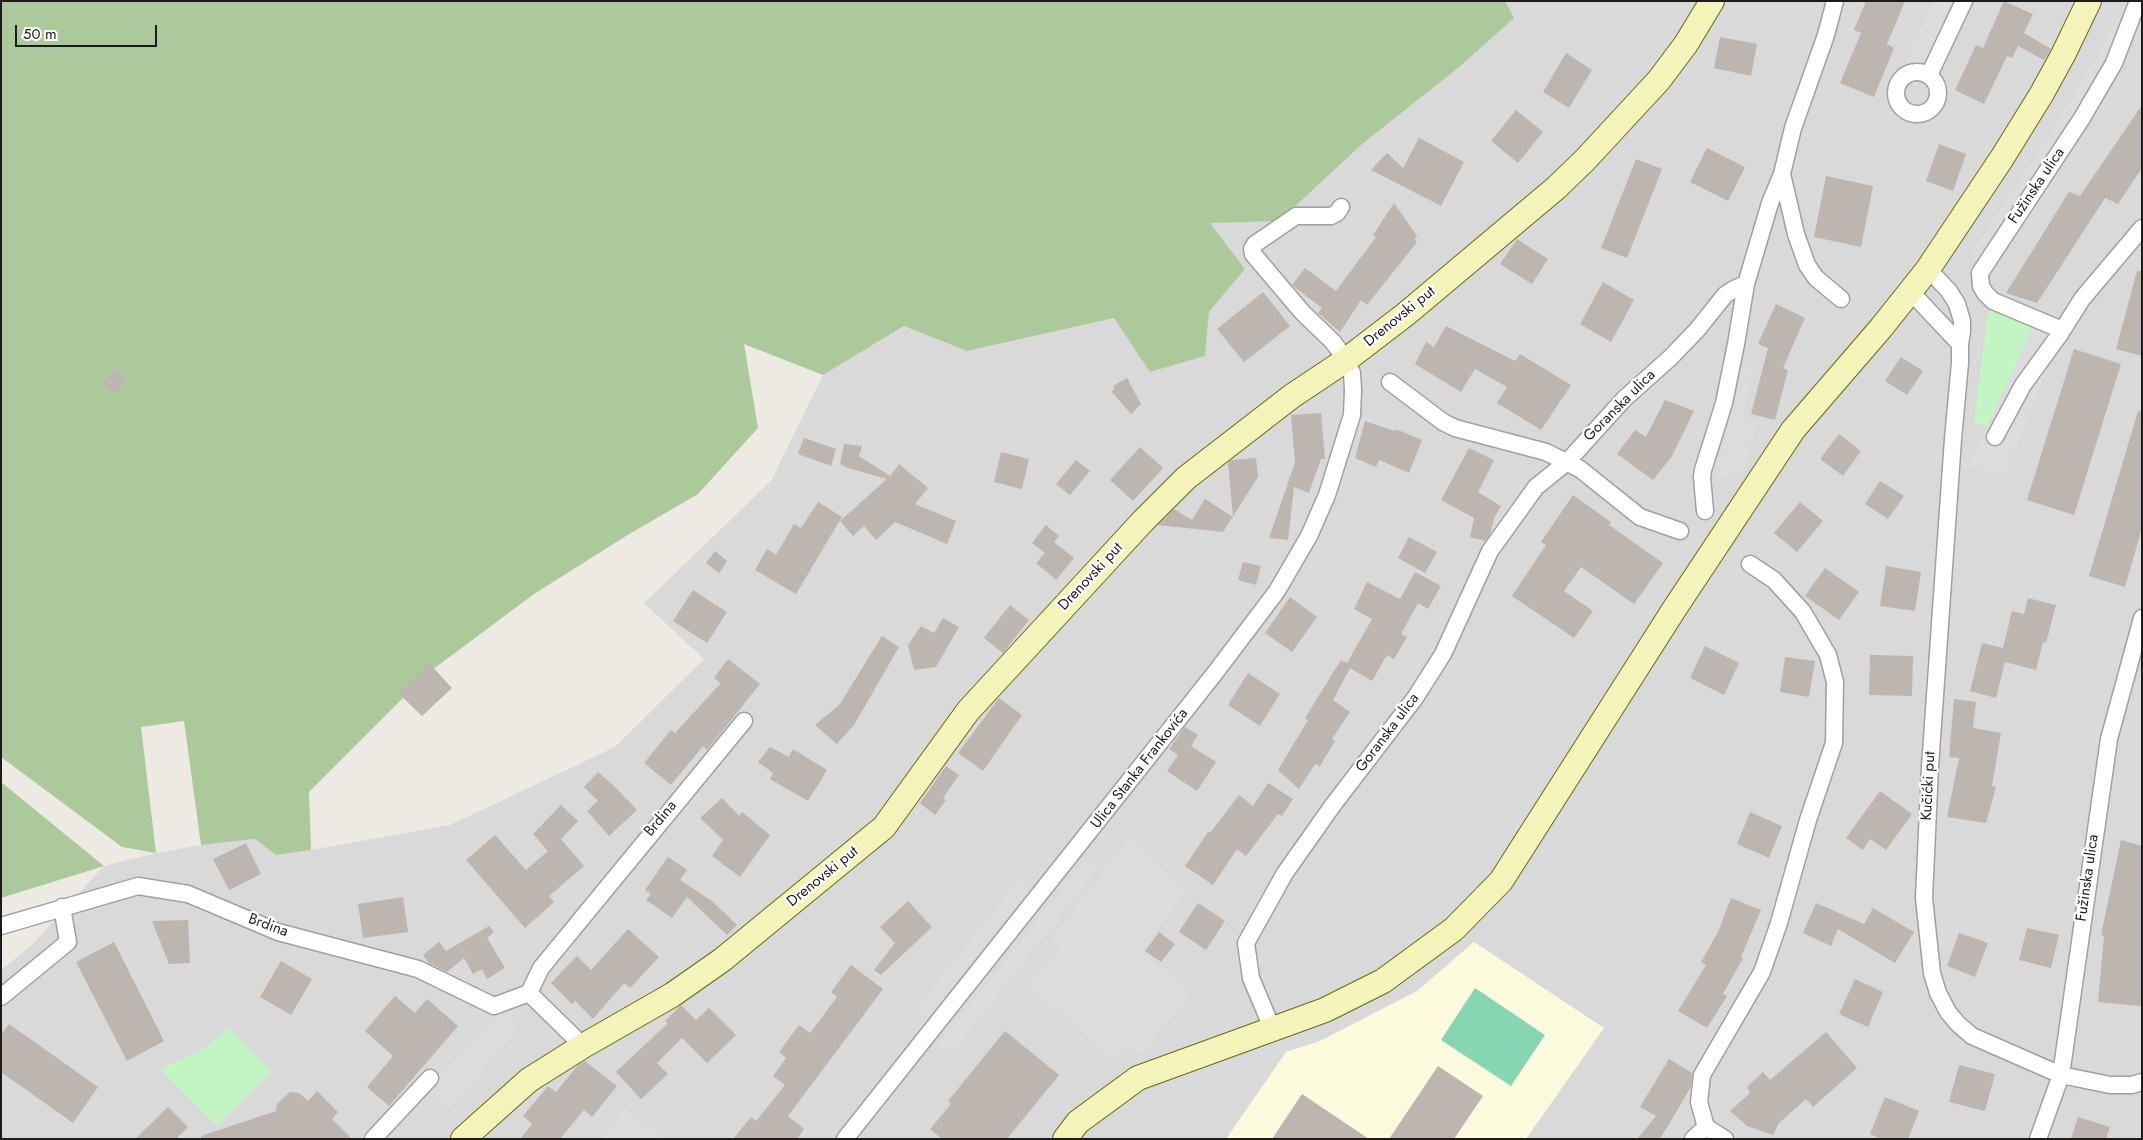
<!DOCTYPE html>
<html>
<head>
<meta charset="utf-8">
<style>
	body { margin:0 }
	#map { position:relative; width:2143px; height:1140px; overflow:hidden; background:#ede9e3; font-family:Jost,sans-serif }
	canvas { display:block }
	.frame { position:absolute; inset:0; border:2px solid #1c1c1c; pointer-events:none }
	.scale { position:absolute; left:15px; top:25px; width:142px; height:22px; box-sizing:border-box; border:2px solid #1c1c1c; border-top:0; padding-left:6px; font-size:15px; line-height:18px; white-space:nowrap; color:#1c1c1c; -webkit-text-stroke:4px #fff; paint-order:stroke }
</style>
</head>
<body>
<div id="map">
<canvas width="2143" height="1140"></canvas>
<div class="frame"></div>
<div class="scale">50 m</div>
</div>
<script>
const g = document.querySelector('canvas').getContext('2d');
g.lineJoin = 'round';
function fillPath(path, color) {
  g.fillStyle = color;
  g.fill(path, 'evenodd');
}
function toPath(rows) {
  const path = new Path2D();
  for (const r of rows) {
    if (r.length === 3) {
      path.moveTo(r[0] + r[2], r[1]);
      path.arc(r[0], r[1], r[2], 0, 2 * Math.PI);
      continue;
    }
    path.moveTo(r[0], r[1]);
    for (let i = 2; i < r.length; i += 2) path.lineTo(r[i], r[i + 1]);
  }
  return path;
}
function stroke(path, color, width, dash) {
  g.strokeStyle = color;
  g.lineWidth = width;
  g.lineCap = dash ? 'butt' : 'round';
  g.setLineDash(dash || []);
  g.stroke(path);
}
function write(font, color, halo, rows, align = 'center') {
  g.font = font + ' Jost,sans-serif';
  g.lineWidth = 4.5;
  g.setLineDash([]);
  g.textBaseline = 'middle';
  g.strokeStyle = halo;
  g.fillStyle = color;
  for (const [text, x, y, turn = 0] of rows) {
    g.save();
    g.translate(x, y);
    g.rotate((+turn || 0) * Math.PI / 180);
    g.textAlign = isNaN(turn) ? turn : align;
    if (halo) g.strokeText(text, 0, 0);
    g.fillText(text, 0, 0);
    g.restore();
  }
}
fillPath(toPath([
	[1505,1,2142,1,2142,1139,1,1139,1,970,31,946,104,866,156,853,201,845,255,839,276,855,311,850,450,825,615,747,704,659,644,603,771,481,823,375,904,326,967,351,1114,318,1151,371,1205,356,1209,312,1245,269,1209,223,1361,145,1458,68,1513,18]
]), '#dad9d9');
fillPath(toPath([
	[1474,942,1604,1028,1526,1139,1226,1139,1286,1052,1320,1041,1417,991]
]), '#fcfadd');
fillPath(toPath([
	[1,1,1505,1,1514,18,1458,68,1361,145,1279,221,1210,223,1245,269,1209,312,1205,356,1150,372,1114,318,967,351,904,326,823,375,744,344,758,428,698,494,626,536,534,594,428,673,309,792,311,850,276,855,255,839,201,845,184,721,141,727,156,853,122,847,1,757],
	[1,782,104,866,1,898]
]), '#abc99b');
fillPath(toPath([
	[1992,308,2033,327,1987,426,1974,422,1987,318],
	[229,1028,272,1071,217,1126,160,1069,199,1052]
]), '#c2f4c4');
fillPath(toPath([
	[1475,988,1545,1035,1511,1086,1441,1040]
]), '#87d6b3');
fillPath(toPath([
	[1934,1,1973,1,1939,75,1907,59],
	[2128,1,2142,1,2142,21,2123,64,2099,109,2048,191,1989,274,1970,255,2046,142],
	[2033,327,2060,334,2005,477,1968,467],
	[1742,368,1752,371,1743,416,1760,421,1754,431,1741,480,1716,475],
	[1128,840,1186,891,1139,953,1192,991,1141,1055,1126,1042,1113,1058,1026,982,1062,948,1051,940],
	[1085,861,1096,870,954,1050,935,1049],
	[1020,879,1031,889,929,1016,917,1007],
	[511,1008,519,1028,450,1107,429,1089,497,1015],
	[625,1109,661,1139,601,1139]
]), '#dcdcdc');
fillPath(toPath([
	[1866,1,1905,1,1887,44,1894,48,1874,97,1840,83,1861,33,1854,30],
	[2004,1,2033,14,2024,33,2051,49,2044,60,2018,46,2012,58,2007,56,1984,104,1955,90,1976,45,1983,48],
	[1720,37,1757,44,1751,76,1714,68],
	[1566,53,1592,70,1569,108,1543,92],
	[2142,105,2142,168,2118,204,2105,198,2037,303,2006,293,2069,192,2080,196],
	[1516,110,1543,132,1518,163,1491,141],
	[1419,138,1464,162,1441,206,1371,170,1387,153,1403,168],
	[1939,144,1966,154,1953,191,1926,181],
	[1707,148,1745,167,1728,201,1690,182],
	[1636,159,1662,169,1627,258,1601,248],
	[1826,176,1873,186,1861,247,1814,237],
	[1394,203,1417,236,1414,239,1417,242,1367,305,1361,300,1340,332,1318,313,1322,308,1292,285,1305,268,1336,291,1376,237,1373,235],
	[1517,239,1548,259,1532,284,1500,264],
	[2137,271,2142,271,2142,356,2116,349],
	[1603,282,1634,300,1611,342,1580,324],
	[1263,292,1290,326,1244,362,1217,329],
	[1776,304,1805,318,1783,368,1788,370,1775,420,1751,414,1768,348,1758,344],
	[1446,326,1515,361,1520,354,1571,385,1541,430,1497,403,1507,387,1475,369,1461,392,1415,364,1426,342,1434,347],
	[2074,349,2121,364,2074,515,2027,500],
	[1901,357,1923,371,1907,395,1885,381],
	[115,369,127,380,114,394,102,383],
	[1127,378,1141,404,1131,414,1111,391,1115,389,1113,386],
	[1665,400,1694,411,1672,456,1653,480,1617,454,1635,430,1646,437],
	[2138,411,2142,412,2142,528,2125,587,2089,576],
	[1321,413,1325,459,1321,459,1309,493,1294,487,1288,540,1269,538,1287,486,1291,487,1287,485,1295,463,1291,415],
	[1365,421,1395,431,1396,429,1422,440,1409,473,1379,460,1376,467,1355,458],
	[1839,434,1861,451,1843,476,1820,459],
	[804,438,836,449,831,466,798,454],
	[844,444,862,446,859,456,890,476,899,464,928,488,915,504,956,521,947,544,895,522,876,540,864,526,853,536,840,521,887,479,848,468,840,464],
	[1140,447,1163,468,1133,501,1110,480],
	[1469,448,1494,460,1478,492,1501,506,1494,518,1490,534,1485,541,1470,537,1474,518,1441,500],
	[1001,452,1029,459,1022,489,994,482],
	[1256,458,1258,477,1223,532,1158,525,1174,509,1192,520,1205,499,1233,517,1228,463,1231,460],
	[1076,460,1090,471,1070,495,1056,484],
	[1880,481,1904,496,1888,519,1865,504],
	[1573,495,1611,522,1609,525,1663,563,1634,604,1581,567,1564,591,1593,611,1574,638,1512,596,1546,545,1541,542],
	[818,502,842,517,796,594,755,570,767,549,776,555,794,524,801,528],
	[1800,502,1823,521,1797,552,1774,533],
	[1046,525,1059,536,1054,542,1074,558,1056,580,1036,563,1045,553,1032,543],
	[1409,537,1437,552,1425,573,1398,558],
	[715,551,727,561,719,573,706,563],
	[1243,562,1261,566,1256,585,1238,580],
	[1886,566,1921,572,1915,611,1880,606],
	[1825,568,1859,592,1839,620,1805,596],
	[1415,572,1441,586,1428,609,1418,603,1401,634,1407,637,1394,659,1387,655,1372,681,1350,668,1333,700,1350,712,1332,739,1335,741,1320,766,1315,764,1299,789,1278,770,1308,720,1305,718,1341,660,1347,663,1372,619,1354,609,1367,582,1400,599],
	[693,590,727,612,707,643,673,621],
	[1290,597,1317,617,1292,652,1265,633],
	[2028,598,2056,605,2046,643,2043,642,2036,670,2005,662,1996,698,1970,691,1982,643,2003,648,2012,611,2024,614],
	[1010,605,1029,620,1003,653,984,638],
	[943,618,959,627,936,667,914,670,908,645,921,626,934,633],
	[882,636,899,647,854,725,837,744,815,725,840,704],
	[1705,646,1739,663,1724,695,1690,678],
	[1870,655,1913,656,1912,696,1869,695],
	[1785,657,1815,661,1809,697,1780,692],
	[728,659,760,684,707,750,703,746,671,785,644,763,671,730,675,733,721,683,714,678],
	[430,664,452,688,422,716,398,693],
	[1248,673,1280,694,1260,726,1228,705],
	[999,698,1022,715,983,771,958,753],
	[1954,699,1976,702,1973,728,2001,733,1992,786,1996,787,1986,823,1947,817,1959,758,1949,757],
	[1185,727,1198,735,1191,746,1216,762,1197,791,1167,771,1178,755,1169,749],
	[770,747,789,757,793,749,827,770,808,801,770,779,773,773,758,762],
	[946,766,959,775,943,798,946,800,935,815,920,803],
	[598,772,614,786,637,810,609,836,587,811,598,801,584,787],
	[1268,783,1293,799,1282,816,1278,814,1246,856,1237,849,1213,885,1185,866,1208,832,1210,833,1239,795,1253,806],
	[1880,791,1912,814,1886,850,1870,839,1863,850,1846,838],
	[722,798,739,816,742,812,770,835,740,877,712,856,723,840,700,818],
	[561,805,578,821,561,839,584,866,549,896,554,902,525,928,466,860,495,835,526,870,548,851,533,834],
	[1750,812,1782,826,1769,858,1737,844],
	[2121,840,2142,846,2141,1006,2098,1002,2104,936,2101,935],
	[246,843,261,874,229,890,213,859],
	[668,857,687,870,680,880,712,901,737,925,727,935,687,897,672,918,646,900,651,894,645,890],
	[403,897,408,932,363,938,358,904],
	[1731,898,1761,910,1741,957,1743,958,1723,994,1727,996,1707,1028,1678,1011,1706,965,1701,962,1718,932],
	[908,901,932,927,881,975,874,970,895,943,880,927],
	[1198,903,1225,921,1206,950,1179,932],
	[1816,903,1864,924,1873,908,1914,932,1895,963,1838,929,1831,946,1803,933],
	[188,920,190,963,169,964,152,921],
	[489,926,494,932,487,938,505,968,487,979,482,969,473,974,464,958,447,972,429,963,423,955,439,942,446,951],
	[2027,928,2059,935,2051,968,2019,960],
	[628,929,659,957,630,988,624,983,593,1019,575,1001,572,1004,551,983,577,956,591,970],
	[1159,932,1175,944,1161,962,1145,951],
	[1959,933,1988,943,1975,977,1947,966],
	[114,942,164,1041,127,1061,76,962],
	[281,961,312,979,291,1015,260,997],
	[851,965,883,989,788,1116,804,1129,797,1139,733,1139,751,1117,756,1121,785,1085,773,1076,786,1058,779,1052,799,1025,810,1033,837,997,831,992],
	[1855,979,1883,992,1868,1027,1839,1014],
	[395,996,415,1013,427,999,458,1026,389,1106,367,1087,393,1056,365,1031],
	[681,1005,696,1020,709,1008,736,1035,707,1063,682,1038,657,1063,668,1074,641,1099,616,1072,668,1023,665,1021],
	[9,1024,98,1087,73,1123,1,1072,1,1035],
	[1005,1031,1059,1075,1007,1139,942,1139,930,1129,951,1104,948,1101],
	[1826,1032,1857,1068,1813,1107,1806,1099,1779,1123,1773,1135,1747,1126,1730,1111,1750,1093,1747,1087,1763,1072,1770,1080],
	[1669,1059,1692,1073,1691,1087,1660,1139,1637,1139,1656,1116,1640,1107],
	[585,1061,617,1086,592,1117,584,1110,560,1139,520,1139,532,1124,523,1116,548,1086,556,1092,578,1065],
	[1959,1065,1995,1074,1985,1111,1949,1102],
	[1438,1066,1483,1096,1454,1139,1389,1139],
	[317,1091,338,1112,332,1119,352,1139,201,1139,201,1136,276,1111,277,1104,290,1092,299,1093,308,1101],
	[1302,1094,1369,1139,1272,1139],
	[1885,1097,1919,1111,1908,1139,1881,1139,1870,1134],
	[168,1107,188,1127,176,1139,135,1139],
	[2078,1117,2110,1127,2106,1139,2071,1139]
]), '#bdb5b0');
const street = toPath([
	[1835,1,1826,35,1793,128,1782,174,1796,234,1807,265,1816,278,1841,299],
	[1917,93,21],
	[1929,75,1964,1],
	[1928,269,1949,291,1957,304,1962,321,1962,332,1960,344,1960,363,1953,439,1930,767,1924,898,1932,973,1938,993,1948,1012,1958,1024,1972,1036,2061,1075,2110,1085,2132,1085,2142,1082],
	[1910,291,1960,344],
	[2062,330,1993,301,1985,293,1981,286,1980,273,2082,118,2114,63,2138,1],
	[1390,382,1443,422,1455,428,1546,452,1580,469,1640,517,1680,531],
	[1995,437,2023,385,2060,334,2082,299,2142,228],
	[1705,511,1702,477,1703,470,1724,403,1736,344,1746,284,1770,203,1782,174],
	[1,926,138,886,188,894,278,932,418,969,494,1006,529,993,583,1046],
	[529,993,541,968,744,721],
	[1,997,68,942,62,907],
	[1272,1028,1251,978,1246,943,1285,873,1333,805,1415,698,1443,654,1490,551,1536,487,1567,462,1624,399,1670,358,1697,330,1725,295,1734,289,1746,284],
	[373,1139,430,1078],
	[845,1139,1215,673,1277,591,1309,536,1327,495,1352,415,1353,390,1352,373,1346,360,1333,342,1302,312,1253,254,1252,249,1255,244,1296,216,1331,216,1337,213,1341,207],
	[1693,1139,1706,1127],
	[1725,1139,1706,1127,1699,1102,1702,1075,1762,972,1779,923,1808,820,1834,743,1835,682,1828,655,1803,612,1774,580,1750,564],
	[2038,1139,2061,1075,2109,739,2142,618]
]);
const secondary = toPath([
	[463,1139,529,1080,583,1046,672,995,722,960,884,827,968,711,1143,521,1186,478,1292,396,1346,360,1406,314,1556,188,1585,160,1659,80,1686,44,1712,1],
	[1065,1139,1078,1122,1138,1078,1325,1010,1383,981,1454,929,1501,881,1675,608,1793,430,1881,328,1928,269,2002,158,2041,95,2063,55,2089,1]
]);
stroke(street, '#a0a0a0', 19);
stroke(secondary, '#656a0d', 26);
stroke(street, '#fff', 16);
stroke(secondary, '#f4f4ba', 24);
write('15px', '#1c1c1c', '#fff', [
	["Fužinska ulica",2037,186,-56],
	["Drenovski put",1400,317,-39],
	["Goranska ulica",1620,406,-45],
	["Drenovski put",1091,577,-47],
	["Goranska ulica",1388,733,-53],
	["Ulica Stanka Frankovića",1140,769,-52],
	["Kučićki put",1929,786,-87],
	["Brdina",661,819,-50],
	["Drenovski put",823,877,-39],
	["Fužinska ulica",2088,878,-82],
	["Brdina",268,926,20]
]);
</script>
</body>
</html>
